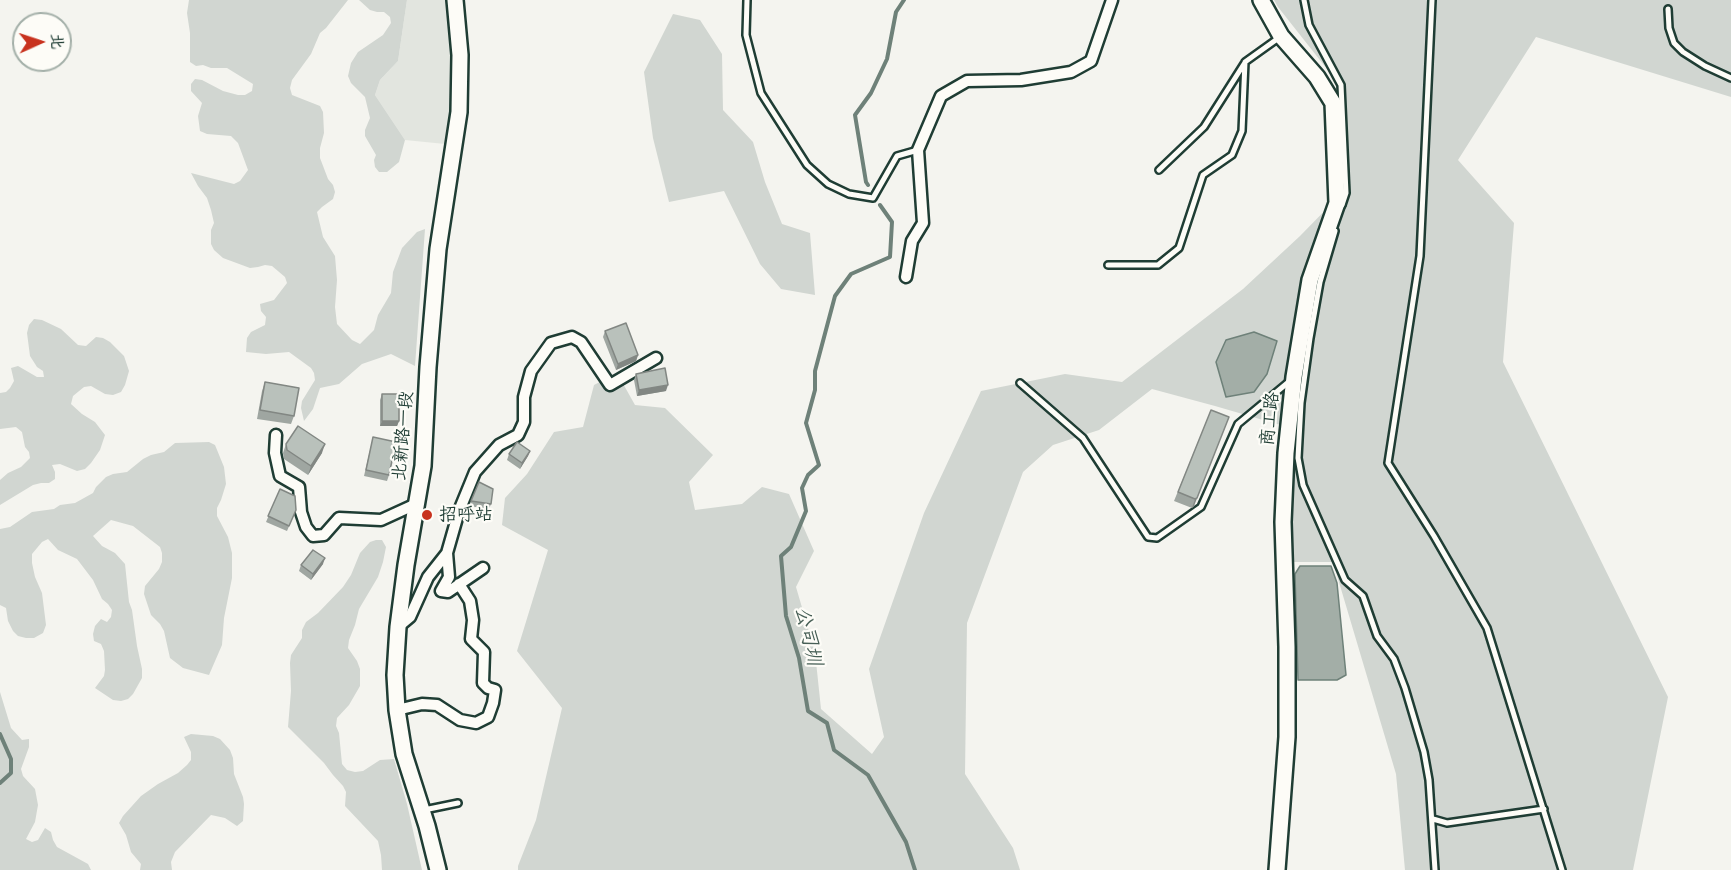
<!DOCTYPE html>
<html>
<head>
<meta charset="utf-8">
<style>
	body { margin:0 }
	#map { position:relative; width:1731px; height:870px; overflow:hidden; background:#f4f4ef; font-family:Delius,"LXGW WenKai TC",sans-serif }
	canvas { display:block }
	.north { position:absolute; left:12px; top:12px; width:60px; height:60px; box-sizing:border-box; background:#fdfcf7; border:2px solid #a4b0a9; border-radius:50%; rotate:87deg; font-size:16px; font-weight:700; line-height:24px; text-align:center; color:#1f3d34 }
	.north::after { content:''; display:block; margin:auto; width:21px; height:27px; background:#c8321e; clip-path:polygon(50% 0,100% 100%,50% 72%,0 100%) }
</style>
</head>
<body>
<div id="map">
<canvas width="1731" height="870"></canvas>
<div class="north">北</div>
</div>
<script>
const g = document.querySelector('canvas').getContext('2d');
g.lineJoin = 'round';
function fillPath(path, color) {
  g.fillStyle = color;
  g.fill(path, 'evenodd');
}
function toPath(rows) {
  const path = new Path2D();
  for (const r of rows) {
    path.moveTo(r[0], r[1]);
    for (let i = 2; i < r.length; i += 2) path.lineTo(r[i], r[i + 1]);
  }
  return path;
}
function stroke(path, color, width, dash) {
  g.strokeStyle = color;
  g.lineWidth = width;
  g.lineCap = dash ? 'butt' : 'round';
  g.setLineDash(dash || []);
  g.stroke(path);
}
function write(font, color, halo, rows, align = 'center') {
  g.font = font + ' Delius,"LXGW WenKai TC",sans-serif';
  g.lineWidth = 4.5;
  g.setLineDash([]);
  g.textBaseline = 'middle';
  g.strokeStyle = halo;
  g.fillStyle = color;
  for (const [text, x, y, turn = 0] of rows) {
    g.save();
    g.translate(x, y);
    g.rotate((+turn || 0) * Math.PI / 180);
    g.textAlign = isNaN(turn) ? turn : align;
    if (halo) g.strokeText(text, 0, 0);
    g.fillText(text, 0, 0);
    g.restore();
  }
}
fillPath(toPath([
	[407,0,459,0,455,145,405,140,375,95,380,80,398,61]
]), '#e2e5df');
fillPath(toPath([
	[189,0,348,0,326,28,320,33,311,54,292,80,290,88,292,95,320,106,323,112,324,133,320,148,320,158,328,179,333,185,335,192,333,199,322,207,317,212,323,237,335,256,337,280,335,307,337,324,352,340,360,344,374,330,378,315,391,293,393,272,402,248,417,232,425,229,415,366,391,354,362,364,339,384,320,388,313,409,304,421,301,408,302,401,315,380,314,373,311,368,289,352,266,354,246,352,247,338,251,332,265,325,266,317,261,311,260,304,274,300,287,283,285,277,272,266,265,265,258,267,250,268,223,258,214,250,211,244,211,230,214,223,211,210,207,198,198,186,191,173,234,184,240,181,248,170,238,143,231,136,207,134,200,131,198,116,202,103,191,91,191,84,195,79,202,80,223,91,238,95,245,95,252,91,253,84,227,68,211,68,203,65,196,66,190,62,190,33,187,13],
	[359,0,407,0,398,61,380,80,375,95,405,140,399,162,387,172,379,172,375,167,374,160,376,155,365,136,365,130,370,118,365,97,351,83,348,76,351,63,358,52,383,35,391,23,390,17,384,12,377,12,370,10],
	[1274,0,1731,0,1731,97,1536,37,1458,160,1514,223,1503,362,1668,697,1633,870,1405,870,1396,774,1333,562,1290,562,1296,429,1317,282,1345,193,1338,83,1278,7],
	[673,14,700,20,722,54,723,110,753,142,765,182,782,224,810,233,815,295,781,289,760,264,724,191,669,202,653,138,644,72],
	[1342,193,1313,281,1294,429,1215,406,1152,389,1099,430,1053,445,1023,472,967,623,965,774,1013,848,1020,870,518,870,518,866,536,820,562,708,517,651,548,550,502,525,505,498,527,474,554,432,583,427,594,385,617,373,635,405,665,408,713,455,689,482,695,510,742,504,762,487,789,494,814,551,796,587,815,652,821,709,872,754,884,737,869,669,924,513,981,391,1065,374,1122,382,1243,289,1300,236],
	[34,319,42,320,61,329,78,345,86,346,96,337,103,338,110,342,124,356,129,371,125,385,121,392,113,395,105,394,91,386,84,387,73,396,71,404,82,414,95,422,105,435,100,450,91,463,85,469,77,471,60,464,52,465,55,472,55,479,49,483,41,483,33,485,0,505,0,480,8,473,21,467,30,458,29,452,25,447,22,432,16,427,0,429,0,393,6,392,10,388,14,381,11,368,18,366,37,377,44,377,43,371,37,367,30,356,27,333,29,325],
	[209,442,215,445,224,467,226,484,221,500,217,508,217,516,228,537,232,553,232,578,224,618,222,645,209,675,183,668,170,658,164,631,160,624,151,615,144,594,145,586,159,569,162,562,162,553,160,547,133,526,111,520,93,536,102,546,115,553,125,564,129,602,132,610,137,646,142,669,142,678,133,694,128,699,121,701,113,700,95,688,104,676,105,670,104,651,101,644,94,641,93,634,95,626,101,619,107,622,111,617,112,610,108,604,102,599,93,580,77,559,58,550,48,539,42,542,32,554,32,563,35,577,42,593,46,625,43,633,34,638,26,638,18,636,13,631,8,621,6,608,0,605,0,529,10,527,32,512,54,509,60,505,75,503,93,493,96,487,106,477,113,474,127,472,143,459,151,455,164,452,175,443],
	[376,540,382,540,386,547,383,562,378,577,359,609,355,625,349,640,348,648,357,661,360,669,360,686,349,705,337,718,336,726,339,733,342,764,347,770,355,772,363,771,380,760,394,759,407,804,422,870,382,870,381,855,378,841,345,806,346,792,343,786,333,775,324,763,288,727,291,691,290,663,291,655,302,638,302,630,306,622,318,613,343,587,351,575,360,553,370,542],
	[0,692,11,728,22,740,29,739,29,747,21,769,23,776,35,789,38,805,35,822,26,839,32,842,38,840,45,828,51,832,53,840,57,847,88,864,91,870,0,870],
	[191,734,213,736,220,739,230,750,233,758,234,774,243,797,244,804,243,821,237,826,225,818,211,815,175,852,171,862,172,870,140,870,141,864,131,852,126,835,119,823,123,816,141,796,158,784,178,773,187,765,191,760,191,752,184,737]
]), '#d1d6d1');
const water = toPath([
	[1254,332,1277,341,1267,374,1254,392,1226,397,1216,362,1226,340,1254,332],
	[1300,566,1331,566,1337,583,1346,675,1337,680,1298,680,1295,574,1300,566]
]);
fillPath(water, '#a3aea7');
stroke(water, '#6e8179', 1.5);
stroke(toPath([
	[868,185,866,182,855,115,871,93,887,59,896,12,904,0],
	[880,205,892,222,890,257,851,274,835,296,815,371,815,390,806,423,819,465,808,475,802,488,806,511,791,547,781,556,786,616,799,658,808,711,827,723,834,750,868,775,906,842,915,870],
	[0,734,11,759,11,773,0,783]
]), '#6e8179', 4);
const lane = toPath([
	[747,0,746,35,761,93,807,165,828,184,849,194,873,198,897,156,918,150],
	[1304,0,1309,25,1341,85,1346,193,1342,205],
	[1432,0,1420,256,1388,463,1434,536,1487,628,1562,870],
	[1668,9,1669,28,1674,43,1683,52,1705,66,1731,78],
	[1159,170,1204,127,1244,64],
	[1335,231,1320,282,1310,338,1301,403,1298,458,1303,485,1345,580,1363,596,1377,636,1394,659,1405,688,1424,752,1429,780,1435,870],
	[1108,265,1158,265,1179,248,1203,175,1232,155,1242,131,1245,62,1280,37],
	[1020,383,1083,438,1148,537,1157,538,1201,507,1238,424,1291,380],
	[424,810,458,803],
	[1433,819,1447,823,1544,809]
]);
const street = toPath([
	[906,277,912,241,923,223,918,150,941,96,967,81,1021,80,1071,72,1091,61,1112,0],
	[276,435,275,453,280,476,299,487,301,512,306,527,313,536,324,535,339,518,381,520,416,504],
	[447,553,449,577,441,591,448,592,483,568],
	[398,627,410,617,428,577,447,553,459,511,475,472,499,445,518,435,524,422,524,397,531,371,551,343,572,337,581,342,610,385,656,358],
	[397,710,422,704,437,705,460,720,476,723,488,717,493,703,495,690,488,688,483,683,484,652,471,639,473,620,470,601,459,584]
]);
const secondary = toPath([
	[1261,0,1281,36,1317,77,1333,103,1337,203,1310,280,1294,377,1286,453,1283,522,1287,647,1287,737,1277,870],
	[438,870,427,826,404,754,397,710,395,675,398,627,406,565,423,466,428,367,438,249,459,112,460,55,455,0]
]);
stroke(lane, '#1f3d34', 10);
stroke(street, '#1f3d34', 15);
stroke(secondary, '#1f3d34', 20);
stroke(lane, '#fdfcf7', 5);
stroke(street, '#fdfcf7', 10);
stroke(secondary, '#fdfcf7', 15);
fillPath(toPath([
	[605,331,638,355,636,361,616,370,603,337],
	[636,374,666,391,637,396,634,380],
	[265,382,294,416,291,424,257,419,262,391],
	[382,394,399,421,397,426,380,426,380,400],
	[1211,410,1194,506,1192,508,1174,501],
	[373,437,389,475,387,481,364,476],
	[286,444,322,453,308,475,284,459,283,453],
	[530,451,528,456,520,469,507,460,509,454],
	[479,482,491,504,489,509,469,506],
	[280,489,296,510,287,531,266,522],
	[323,564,311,580,299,571,301,565]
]), '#9fa6a1');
fillPath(toPath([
	[638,355,636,361,616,370,618,364],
	[668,385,666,391,637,396,639,390],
	[1229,417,1194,506,1192,508,1195,499],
	[382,421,399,421,397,426,380,426],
	[325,444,322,453,308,475,311,466],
	[530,451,528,456,520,469,522,463],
	[325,558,323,564,311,580,313,574]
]), '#828783');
const building = toPath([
	[626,323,638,355,618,364,605,331,626,323],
	[665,368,668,385,639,390,636,374,665,368],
	[265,382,299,388,294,416,260,410,265,382],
	[382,394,399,394,399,421,382,421,382,394],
	[1211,410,1229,417,1197,498,1195,499,1178,492,1211,410],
	[298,426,325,444,311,466,287,450,286,444,298,426],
	[373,437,396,442,389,475,366,470,373,437],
	[517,442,530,451,522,463,509,454,517,442],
	[479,482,493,489,491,504,471,501,479,482],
	[280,489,295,496,296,510,289,526,268,516,280,489],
	[313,550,325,558,313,574,301,565,313,550]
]);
fillPath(building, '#b9c1bb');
stroke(building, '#828783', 1.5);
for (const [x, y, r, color] of [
	[427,515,6,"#c8321e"]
]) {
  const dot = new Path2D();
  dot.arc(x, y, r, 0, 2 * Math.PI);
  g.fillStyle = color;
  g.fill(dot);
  stroke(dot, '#fdfcf7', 2);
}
write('18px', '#1f3d34', '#fdfcf7', [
	["商工路",1270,419,-84],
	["北新路一段",403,436,-85]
]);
write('18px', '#1f3d34', '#fdfcf7', [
	["招呼站",439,515]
], 'left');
write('italic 20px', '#475f56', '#fdfcf7', [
	["公司圳",808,636,77]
]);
</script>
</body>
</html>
